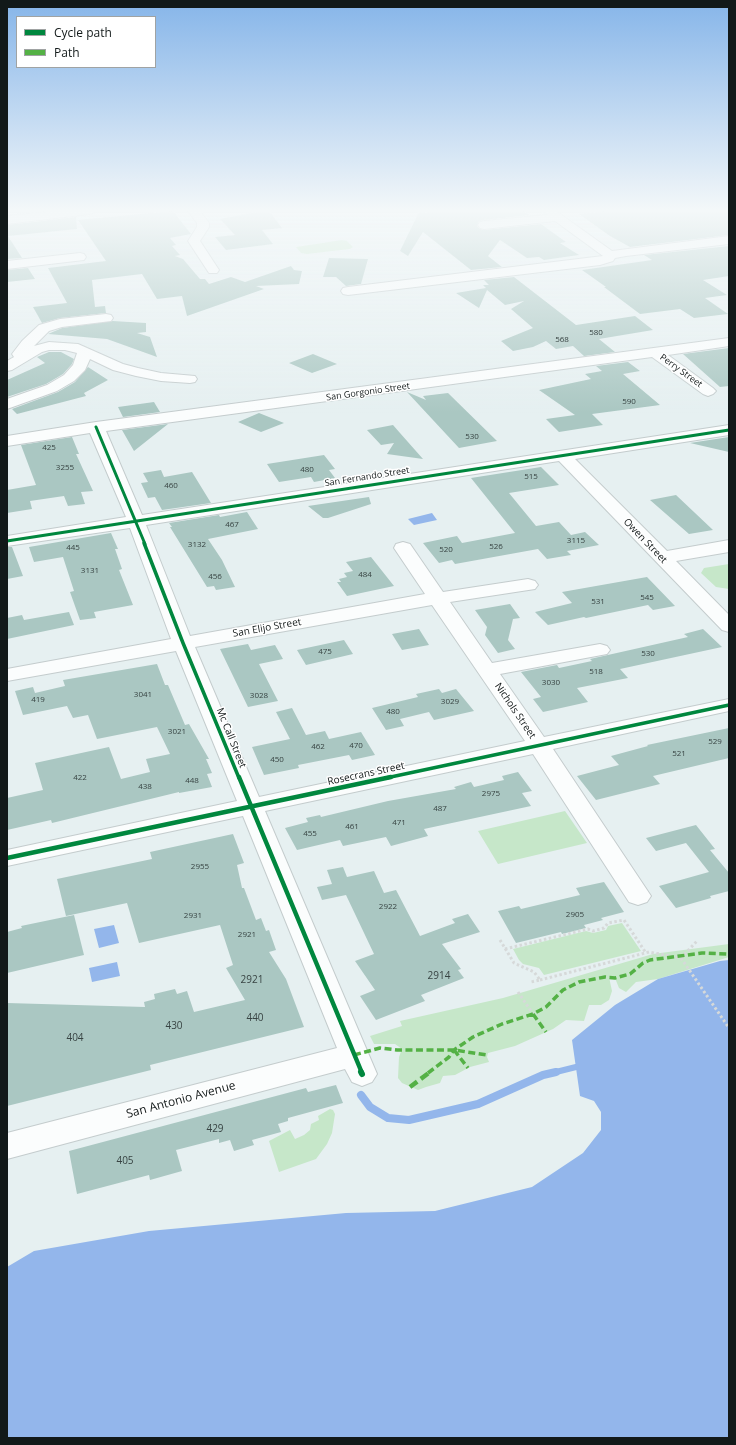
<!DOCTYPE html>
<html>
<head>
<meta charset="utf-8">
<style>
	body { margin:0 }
	#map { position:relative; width:736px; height:1445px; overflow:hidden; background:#e6f0f1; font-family:"Open Sans",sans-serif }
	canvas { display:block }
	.frame { position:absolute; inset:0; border:8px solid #121919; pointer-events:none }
	.legend { position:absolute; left:16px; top:16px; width:140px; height:52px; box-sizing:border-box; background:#fff; border:1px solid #a0a3a3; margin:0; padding:5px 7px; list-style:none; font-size:12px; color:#121919 }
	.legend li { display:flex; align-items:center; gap:8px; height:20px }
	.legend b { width:20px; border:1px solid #a0a3a3 }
</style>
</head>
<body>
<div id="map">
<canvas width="736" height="1445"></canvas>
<div class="frame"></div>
<ul class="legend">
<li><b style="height:5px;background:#00873e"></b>Cycle path</li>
<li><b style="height:5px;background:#54b145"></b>Path</li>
</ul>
</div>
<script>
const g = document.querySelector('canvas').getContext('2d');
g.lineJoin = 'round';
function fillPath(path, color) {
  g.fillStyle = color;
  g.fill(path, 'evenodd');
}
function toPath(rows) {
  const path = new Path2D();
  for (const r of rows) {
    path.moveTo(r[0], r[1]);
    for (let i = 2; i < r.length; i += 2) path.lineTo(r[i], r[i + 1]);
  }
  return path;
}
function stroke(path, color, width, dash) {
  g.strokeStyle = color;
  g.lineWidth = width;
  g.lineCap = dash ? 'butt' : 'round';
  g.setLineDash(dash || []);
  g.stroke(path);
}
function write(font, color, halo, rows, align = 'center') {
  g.font = font + ' "Open Sans",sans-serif';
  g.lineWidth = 3;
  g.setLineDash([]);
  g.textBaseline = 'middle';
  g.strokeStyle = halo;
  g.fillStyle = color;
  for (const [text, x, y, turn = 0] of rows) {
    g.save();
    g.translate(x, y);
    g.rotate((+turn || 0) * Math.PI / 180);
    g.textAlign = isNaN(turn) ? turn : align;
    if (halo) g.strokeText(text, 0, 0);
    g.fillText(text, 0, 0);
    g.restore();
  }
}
fillPath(toPath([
	[342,240,347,241,353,247,350,249,307,254,301,253,296,247],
	[729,564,729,589,716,587,701,573,704,568],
	[565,811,587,843,498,864,478,831],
	[622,923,641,951,544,975,539,968,523,964,519,960,513,949,586,931,593,933,606,930,608,926],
	[729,944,729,957,658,979,636,982,626,992,619,988,615,978,609,977,612,991,609,1000,601,1005,589,1005,584,1021,566,1020,553,1029,515,1046,488,1053,487,1057,489,1062,470,1067,455,1075,443,1076,440,1083,426,1087,418,1090,402,1083,398,1078,399,1057,402,1049,395,1044,374,1044,370,1036,402,1026,400,1021,503,998,653,954],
	[330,1109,333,1110,335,1114,332,1133,327,1144,316,1159,279,1172,269,1141,290,1130,295,1139,304,1135,310,1130,311,1124,319,1120,318,1116]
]), '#c6e7c9');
fillPath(toPath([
	[432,513,437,520,414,525,408,519],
	[114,925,119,943,99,948,94,929],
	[729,960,729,1438,7,1438,7,1267,34,1251,149,1231,346,1213,435,1211,532,1187,583,1153,601,1130,601,1112,594,1101,580,1096,572,1040,615,1005,658,979,720,961],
	[117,962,120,976,92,982,89,968]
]), '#93b6eb');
stroke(toPath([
	[552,1073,576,1067]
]), '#93b6eb', 6);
stroke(toPath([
	[361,1095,370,1107,388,1118,409,1120,478,1104,543,1075,556,1072]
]), '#93b6eb', 8);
fillPath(toPath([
	[173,211,191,234,170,238,176,245,172,246,180,255,175,256,183,259,200,279,205,279,209,284,231,277,245,282,291,266,294,270,302,271,299,284,256,286,264,289,187,316,182,296,157,299,142,274,92,280,95,307,105,306,106,313,60,318,42,323,33,307,67,303,48,268,106,261,78,220],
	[262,211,269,211,282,228,262,230,273,244,226,250,215,237,235,235,220,219],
	[430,211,523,211,529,215,484,220,479,221,477,226,480,229,484,230,541,224,566,242,560,243,579,255,544,260,539,257,527,258,500,240,488,256,502,267,471,270,423,232,408,256,400,251,419,212,429,213],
	[606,211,729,211,729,235,630,247,610,236,579,214],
	[76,217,77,229,8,236,22,258,7,259,7,225],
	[729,246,729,276,703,280,727,295,705,298,728,314,694,318,680,309,640,314,604,287,606,287,582,270,652,260,644,255],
	[329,258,368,259,361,284,346,286,336,277,323,277],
	[28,268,35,279,7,282,7,270],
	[514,277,576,325,635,316,653,330,599,339,615,352,584,356,573,346,556,349,546,341,533,347,513,351,501,341,533,328,511,309,524,301,505,305,487,290,479,308,456,293,486,288,483,285,489,285,484,280],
	[113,321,146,323,146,332,137,333,150,337,157,357,107,339,48,334,62,328],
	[729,348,729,386,720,387,683,354],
	[49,352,61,352,74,359,72,364,63,374,46,384,7,397,7,380,45,363,37,357],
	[313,354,337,364,312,373,289,363],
	[628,362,640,371,623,374,660,405,592,414,603,425,559,432,546,419,575,415,539,390,591,379,585,374,602,371,596,366],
	[88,367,108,380,84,393,86,396,17,414,12,409,58,392,75,382],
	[407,392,426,400,423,396,448,393,497,441,459,448],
	[154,402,160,412,123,417,118,407],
	[259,413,284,423,261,432,238,422],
	[168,424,134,451,122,430],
	[393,425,400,433,423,459,387,454,394,443,381,445,367,430],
	[72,437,79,454,76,454,93,491,81,492,85,504,68,506,64,496,30,501,32,509,7,513,7,490,36,485,21,445],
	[729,437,729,452,690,443],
	[324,455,335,469,329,470,335,478,314,482,311,477,279,482,267,464],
	[541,467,559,485,509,493,536,526,559,522,571,535,585,532,599,545,567,551,571,555,547,559,538,549,455,564,452,560,439,563,423,543,457,536,462,543,515,533,471,478],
	[161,470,164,477,192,472,211,503,162,510,155,497,148,498,141,483,148,482,143,473],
	[676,495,713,530,689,534,650,500],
	[369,497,371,504,328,518,323,518,308,506],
	[247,512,258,529,208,539,222,560,235,587,216,590,214,586,207,587,170,527,172,527,169,523,219,515,220,517],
	[111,533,118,549,115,549,122,569,119,570,133,605,94,612,96,618,80,620,70,592,74,591,63,557,34,562,29,547],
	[7,547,12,547,23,576,7,579],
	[371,557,394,586,347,596,337,582,341,582,339,579,347,577,344,573,353,571,346,562],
	[647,577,675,606,653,610,648,605,586,618,584,617,548,625,535,612,572,603,562,592],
	[510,604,520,618,513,619,508,640,515,649,498,653,485,635,487,627,475,610],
	[69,612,74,625,7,639,7,618,22,615,24,620],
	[419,629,429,645,402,650,392,634],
	[703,629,722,647,620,669,628,678,577,688,588,702,543,712,533,699,541,697,521,672,557,665,559,668,592,661,590,659,688,637,684,634],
	[344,640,353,654,306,665,297,650],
	[248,644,251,650,275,645,283,659,259,664,278,701,248,707,220,649],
	[157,664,165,685,168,685,185,725,189,724,209,759,206,759,212,773,207,774,212,787,179,793,179,792,52,823,51,820,7,830,7,798,43,790,35,763,109,747,121,779,150,772,146,759,170,754,157,727,97,739,88,715,73,718,67,706,23,715,15,691,33,687,35,693,65,686,63,680],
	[439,689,442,693,456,689,474,711,434,720,429,712,400,719,404,726,386,730,372,708,418,697,416,694],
	[292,708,306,735,325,731,329,739,361,732,375,755,352,760,349,755,298,765,299,768,264,775,252,747,290,739,276,712],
	[729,728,729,758,653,776,660,784,596,800,577,776,619,765,611,756,648,746,647,745],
	[518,772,532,791,522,793,531,806,424,829,428,836,391,846,386,837,343,846,340,840,297,850,285,828,308,822,306,818,320,815,321,817,388,801,456,789,454,787,471,782,474,787,504,780,502,776],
	[696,825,715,849,710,850,729,873,729,891,710,896,711,898,676,908,659,886,709,872,686,843,656,851,646,838],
	[233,834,244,863,237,865,242,888,244,888,256,920,261,918,266,931,269,930,276,950,269,952,286,979,304,1027,150,1065,151,1070,7,1106,7,1003,145,1007,144,1002,155,999,154,994,175,989,177,994,187,991,194,1012,245,1000,226,968,233,965,220,925,139,943,127,903,66,916,57,879,152,859,150,852],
	[343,867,347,877,374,871,384,893,396,890,420,936,455,923,452,919,468,914,480,932,442,944,461,969,458,970,464,978,421,995,425,1001,376,1020,360,996,375,990,355,961,374,954,346,895,322,900,317,887,332,884,327,870],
	[604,882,624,912,601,918,603,920,584,925,586,928,562,934,561,932,516,943,498,911,519,906,521,909,580,895,576,888],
	[74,915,84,955,7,973,7,932,22,928,21,926],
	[336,1085,343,1103,288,1118,288,1121,278,1124,281,1132,252,1140,254,1145,234,1151,230,1140,219,1143,219,1139,176,1150,182,1171,150,1180,149,1175,77,1194,69,1151,306,1088,308,1092]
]), '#aac7c2');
const minor = toPath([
	[58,211,95,211,93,213,89,214,7,224,7,216,58,211],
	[188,211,200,211,209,223,209,227,200,241,219,270,217,273,209,273,188,241,197,227,197,223,188,211],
	[543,211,556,211,612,251,729,236,729,244,626,256,615,258,613,261,600,265,348,295,343,294,341,291,343,288,348,287,603,256,555,221,484,229,480,228,478,225,480,222,484,221,547,215,543,211],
	[80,253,84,254,86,257,84,260,7,269,7,261,80,253],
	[106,314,111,315,113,318,111,321,62,327,49,331,34,346,49,342,78,344,123,364,138,368,161,373,195,376,197,379,195,382,190,383,161,381,136,376,113,370,90,359,85,370,74,381,57,391,7,409,7,399,47,385,64,375,73,365,77,353,65,350,49,350,42,352,12,370,7,371,7,361,14,357,12,354,22,341,39,325,60,319,106,314],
	[729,338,729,346,668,355,713,388,716,391,713,394,708,396,703,394,652,357,106,431,142,515,729,425,729,435,575,459,667,551,729,540,729,552,676,561,729,615,729,632,722,630,559,461,146,525,190,636,425,594,394,548,396,544,403,542,410,544,443,592,528,579,535,581,538,585,535,589,450,602,492,663,600,644,607,646,610,650,607,654,500,674,544,737,729,699,729,711,553,749,651,896,647,902,638,905,629,902,533,754,265,811,377,1074,372,1082,362,1086,352,1082,345,1069,7,1159,7,1133,337,1048,243,816,7,866,7,850,237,801,176,651,7,681,7,669,171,639,130,528,7,546,7,536,126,517,90,433,7,446,7,436,96,422,729,338],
	[432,605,525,741,259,797,195,647,432,605]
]);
stroke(minor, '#c4cccd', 2);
stroke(toPath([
	[500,940,514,963,534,972,540,980,531,982],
	[505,949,588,929,593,931,604,928,608,923,624,920,646,953],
	[681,958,729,1028],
	[540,980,649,952,681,958,697,941],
	[518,992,533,1014]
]), '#d6d9d9', 3, [2.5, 2.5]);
fillPath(minor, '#fbfdfd');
stroke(toPath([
	[533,1014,546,1032],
	[454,1050,468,1068],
	[354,1055,380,1048,397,1050,454,1050,487,1055],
	[428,1073,449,1057,454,1050,473,1037,502,1024,533,1014,546,1007,563,990,579,982,605,977,615,978,630,974,643,963,650,960,702,953,729,954]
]), '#54b145', 3.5, [7, 3.5]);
stroke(toPath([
	[410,1087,430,1072]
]), '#54b145', 4.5, [9, 4.5]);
stroke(toPath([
	[96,427,145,544],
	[7,541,729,430]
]), '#00873e', 3);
stroke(toPath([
	[144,543,183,643,239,778],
	[386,778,729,705]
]), '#00873e', 3.5);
stroke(toPath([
	[239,777,362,1073],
	[7,858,391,777]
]), '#00873e', 4.5);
stroke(toPath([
	[361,1072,362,1074]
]), '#00873e', 6);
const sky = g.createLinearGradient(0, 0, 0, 413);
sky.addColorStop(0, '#86b5e9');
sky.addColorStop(0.51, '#f4f8f9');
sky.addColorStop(1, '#f4f8f900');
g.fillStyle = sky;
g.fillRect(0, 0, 736, 413);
write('8px', '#384443', null, [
	["580",596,333],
	["568",562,340],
	["590",629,402],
	["530",472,437],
	["425",49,448],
	["3255",65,468],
	["480",307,470],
	["515",531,477],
	["460",171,486],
	["467",232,525],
	["3115",576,541],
	["3132",197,545],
	["526",496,547],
	["445",73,548],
	["520",446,550],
	["3131",90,571],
	["484",365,575],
	["456",215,577],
	["545",647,598],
	["531",598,602],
	["475",325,652],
	["530",648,654],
	["518",596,672],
	["3030",551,683],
	["3041",143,695],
	["3028",259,696],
	["419",38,700],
	["3029",450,702],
	["480",393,712],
	["3021",177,732],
	["529",715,742],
	["470",356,746],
	["462",318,747],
	["521",679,754],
	["450",277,760],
	["422",80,778],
	["448",192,781],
	["438",145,787],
	["2975",491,794],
	["487",440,809],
	["471",399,823],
	["461",352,827],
	["455",310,834],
	["2955",200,867],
	["2922",388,907],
	["2905",575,915],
	["2931",193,916],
	["2921",247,935]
]);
write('9px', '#121919', '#fff', [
	["Perry Street",681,371,36],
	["San Gorgonio Street",368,392,-8],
	["San Fernando Street",367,477,-9]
]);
write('10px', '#121919', '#fff', [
	["Owen Street",645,541,46],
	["San Elijo Street",267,628,-10],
	["Nichols Street",515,711,56],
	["Mc Call Street",231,738,68],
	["Rosecrans Street",366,774,-12]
]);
write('10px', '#384443', null, [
	["2914",439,976],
	["2921",252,980],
	["440",255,1018],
	["430",174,1026],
	["404",75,1038],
	["429",215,1129],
	["405",125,1161]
]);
write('12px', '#121919', '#fff', [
	["San Antonio Avenue",181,1100,-15]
]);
</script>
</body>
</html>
